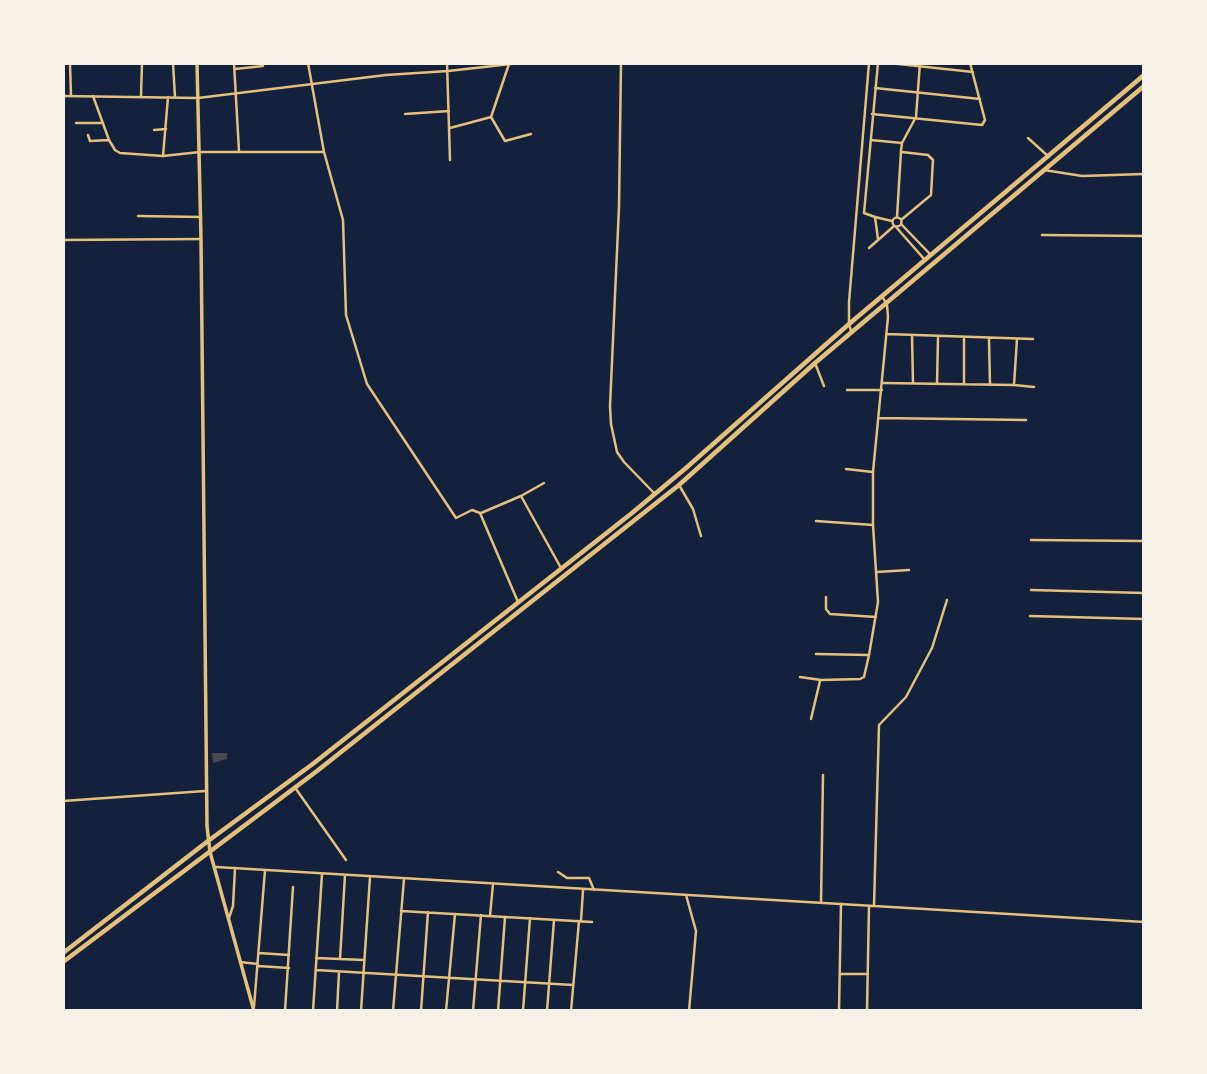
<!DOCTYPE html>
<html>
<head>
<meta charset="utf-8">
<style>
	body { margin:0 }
	#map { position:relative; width:1207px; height:1074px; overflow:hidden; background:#14213d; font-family:"Fira Sans Condensed",sans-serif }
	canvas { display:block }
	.frame { position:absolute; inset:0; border:65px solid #f6f1e7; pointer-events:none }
</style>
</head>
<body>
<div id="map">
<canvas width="1207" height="1074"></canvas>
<div class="frame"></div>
</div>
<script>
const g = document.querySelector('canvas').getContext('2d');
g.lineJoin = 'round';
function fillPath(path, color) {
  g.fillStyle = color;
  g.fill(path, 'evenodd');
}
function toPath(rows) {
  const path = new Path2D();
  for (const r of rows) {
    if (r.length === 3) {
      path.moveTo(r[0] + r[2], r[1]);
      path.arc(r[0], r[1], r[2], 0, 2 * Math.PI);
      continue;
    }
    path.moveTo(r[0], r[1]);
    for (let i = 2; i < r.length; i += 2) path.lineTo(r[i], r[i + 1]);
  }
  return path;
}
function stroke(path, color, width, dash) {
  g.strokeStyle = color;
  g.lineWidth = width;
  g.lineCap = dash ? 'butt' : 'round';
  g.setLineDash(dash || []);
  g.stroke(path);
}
fillPath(toPath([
	[212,753,227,753,227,759,213,763]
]), '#48494c');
stroke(toPath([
	[70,63,71,96],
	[173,63,175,97],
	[234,63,239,151],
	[308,63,324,152,343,220,346,315,367,384,456,518,472,510,480,513,518,602],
	[447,63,450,160],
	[621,63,619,207,610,406,611,424,617,452,624,462,654,493],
	[889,63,973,72],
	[235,69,263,66],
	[875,88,980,99],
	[63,96,198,98,386,75,448,71,520,63],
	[93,96,109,140,115,150,120,153,163,156,200,152,324,152],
	[141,96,142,63],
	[405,114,449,111],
	[872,114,982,125,985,120,970,63],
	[491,117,509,64],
	[491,117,505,141,531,134],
	[76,123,103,123],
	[450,128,491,117],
	[154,130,166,129],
	[88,135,90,141,109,140],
	[1028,138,1049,157],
	[871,140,902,143],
	[163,156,168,97],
	[1044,170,1082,176,1144,174],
	[138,216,201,217],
	[875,217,864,213,878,63],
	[897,217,901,151,902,143,916,117,920,63],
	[897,222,4.5],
	[901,220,931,195,933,160,928,155,902,152],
	[901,224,930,254],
	[896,227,925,260],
	[1042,235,1144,236],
	[878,239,875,217,892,221],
	[63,240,201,239],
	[869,248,894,226],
	[851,331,849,324,849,302,869,63],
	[887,334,1033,339],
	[912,336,913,383],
	[964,339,964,384],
	[989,339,990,385],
	[815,363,824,386],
	[883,383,1014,385,1017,339],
	[937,384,938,338],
	[1014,385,1034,387],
	[847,390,882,390],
	[879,418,1026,420],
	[846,469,873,472],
	[679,485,693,509,701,536],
	[521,496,561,568],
	[481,513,521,496,544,483],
	[816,521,873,525],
	[1031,540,1144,541],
	[877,572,909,570],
	[1031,590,1144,593],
	[826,597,826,609,830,614,876,617],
	[1030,616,1144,619],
	[816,654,869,655],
	[800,677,821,680,860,679,864,677,869,655,878,602,873,525,873,472,888,317,887,305,882,296],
	[811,719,820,681],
	[296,789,346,860],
	[63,801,205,791],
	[216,867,1144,922],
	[558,872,567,878,589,878,594,890],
	[686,895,696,931,689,1011],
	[821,903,823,775],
	[874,906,879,725,906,697,932,648,947,600],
	[401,911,592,922],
	[490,916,493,884],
	[229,918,233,906,235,868],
	[581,921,583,890],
	[259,953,289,955],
	[316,958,364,960],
	[340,959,345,875],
	[240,962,258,964],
	[258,966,289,968],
	[316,970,573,985],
	[840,974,868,974],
	[254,1007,265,870],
	[285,1011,293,887],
	[313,1011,322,874],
	[337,1011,339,972],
	[361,1011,370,877],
	[393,1011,404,879],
	[421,1011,428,912],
	[446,1011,455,914],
	[473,1011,481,915],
	[498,1011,505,917],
	[523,1011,530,918],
	[547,1011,554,920],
	[571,1011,579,921],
	[839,1011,841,904],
	[867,1011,869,906]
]), '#e5c07b', 2.5);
stroke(toPath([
	[197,63,201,239,207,826,210,852,254,1011]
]), '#e5c07b', 3.5);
stroke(toPath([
	[63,953,208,841,314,763,632,513,686,468,849,324,1144,75],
	[63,962,317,771,679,485,815,363,1144,86]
]), '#e5c07b', 4.5);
</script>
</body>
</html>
